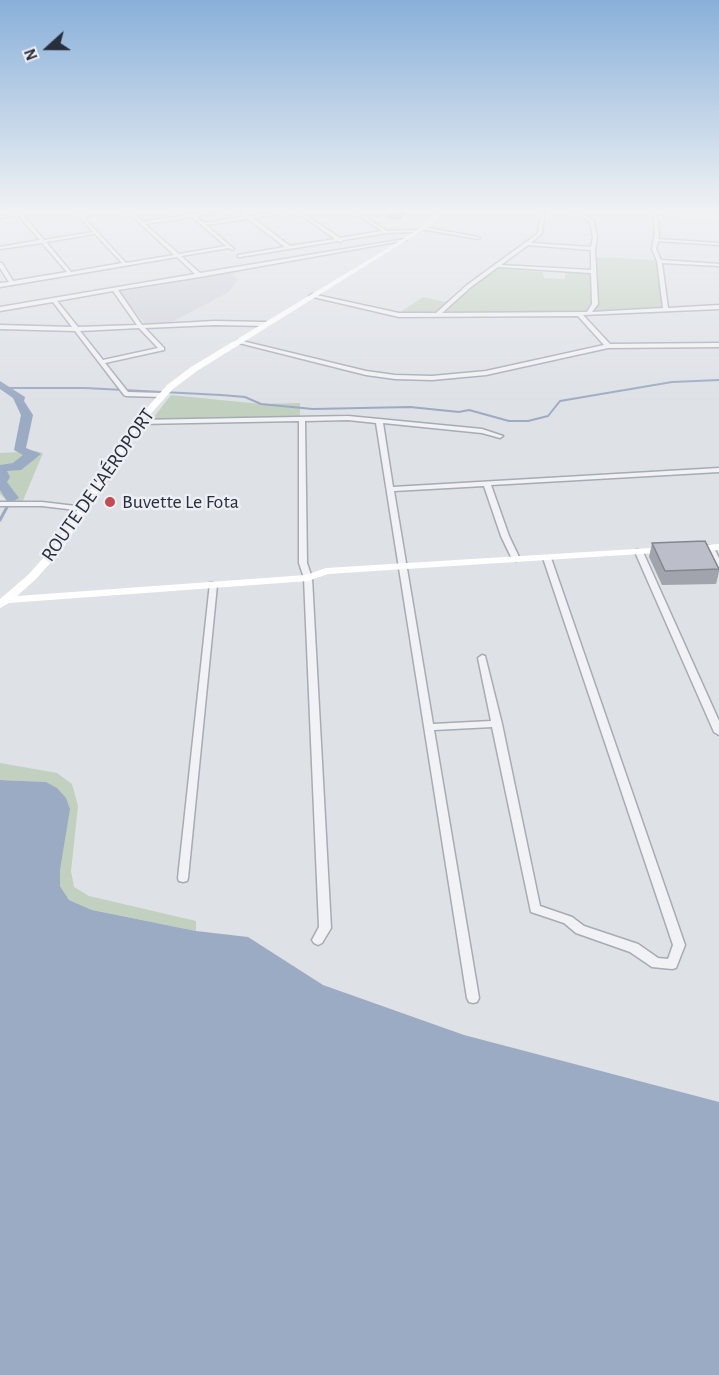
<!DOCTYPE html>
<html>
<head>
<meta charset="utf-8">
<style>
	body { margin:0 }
	#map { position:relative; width:719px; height:1375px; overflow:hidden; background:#dee1e6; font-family:"Alegreya Sans",sans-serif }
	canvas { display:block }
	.north { position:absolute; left:18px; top:18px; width:60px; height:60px; -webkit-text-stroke:4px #edeff4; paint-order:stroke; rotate:249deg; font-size:16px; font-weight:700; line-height:24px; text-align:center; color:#292e3c }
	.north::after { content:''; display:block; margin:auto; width:21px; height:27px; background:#292e3c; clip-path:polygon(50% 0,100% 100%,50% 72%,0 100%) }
</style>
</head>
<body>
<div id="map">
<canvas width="719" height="1375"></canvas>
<div class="north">N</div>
</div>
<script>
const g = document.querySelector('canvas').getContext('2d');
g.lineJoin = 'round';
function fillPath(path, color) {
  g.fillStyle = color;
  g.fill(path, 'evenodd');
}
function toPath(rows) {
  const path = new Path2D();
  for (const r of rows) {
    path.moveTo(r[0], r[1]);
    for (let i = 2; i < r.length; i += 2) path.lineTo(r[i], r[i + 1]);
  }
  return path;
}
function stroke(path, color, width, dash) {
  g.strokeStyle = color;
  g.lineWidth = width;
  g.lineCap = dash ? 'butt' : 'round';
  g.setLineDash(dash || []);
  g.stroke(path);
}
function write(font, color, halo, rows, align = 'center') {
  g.font = font + ' "Alegreya Sans",sans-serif';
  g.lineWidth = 5;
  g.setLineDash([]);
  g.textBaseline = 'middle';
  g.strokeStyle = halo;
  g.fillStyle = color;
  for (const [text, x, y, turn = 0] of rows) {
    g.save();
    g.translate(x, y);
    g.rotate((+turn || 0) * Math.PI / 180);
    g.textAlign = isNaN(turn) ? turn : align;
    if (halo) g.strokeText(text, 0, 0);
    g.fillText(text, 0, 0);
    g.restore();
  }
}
fillPath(toPath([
	[232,273,238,280,229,292,170,323,146,325,119,292]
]), '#d0d3db');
fillPath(toPath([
	[590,257,657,260,663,308,586,312,399,313,423,297,445,302,492,268,543,272,544,278,565,279,565,270,590,272],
	[171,395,261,404,300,403,300,419,150,422],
	[36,451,43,453,22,503,9,503,0,494,0,453],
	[0,763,57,773,72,784,78,806,71,871,74,887,89,896,196,921,196,931,92,910,69,900,60,886,46,782,0,780]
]), '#c2d0c0');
fillPath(toPath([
	[0,780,46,782,57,788,66,798,70,809,60,870,60,886,69,900,92,910,196,931,248,937,323,985,464,1035,719,1102,719,1375,0,1375]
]), '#9cabc4');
stroke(toPath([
	[8,388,85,388,221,395,245,397,261,404,313,409,410,407,459,412,469,410,509,421,528,421,548,416,560,401,672,382,719,380],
	[6,509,12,498]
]), '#9cabc4', 2);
stroke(toPath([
	[0,520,7,507]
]), '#9cabc4', 3);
fillPath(toPath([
	[0,381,25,397,24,401,33,415,26,448,41,454,21,470,7,471,10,477,7,482,19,498,12,502,7,501,0,490,0,465,13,463,23,455,14,450,21,415,13,398,0,389,0,381]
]), '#9cabc4');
const street = toPath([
	[15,212,21,212,44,240,93,232,75,212,79,212,126,263,174,255,128,212,132,212,143,222,192,214,219,212,196,216,204,223,245,216,240,212,244,212,250,216,286,212,284,213,253,218,290,246,335,239,297,212,301,212,340,238,382,231,353,212,358,212,387,231,418,230,420,231,418,232,386,233,343,240,341,242,338,241,240,257,238,257,238,255,285,247,248,219,206,225,234,249,232,250,229,248,181,256,200,273,405,239,407,240,200,277,118,290,142,325,214,321,266,322,269,324,266,326,214,325,145,328,164,348,164,350,105,363,128,392,162,393,165,395,162,397,126,396,124,395,75,331,0,329,0,325,72,327,53,302,0,311,0,307,195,274,177,257,0,287,0,283,9,282,0,268,0,263,2,263,13,281,67,272,42,243,0,249,0,247,40,240,17,214,0,218,0,216,15,212],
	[192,217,226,246,179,254,145,224,192,217],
	[95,234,122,263,71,272,46,242,95,234],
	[113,291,137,325,78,327,57,301,113,291],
	[139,328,158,348,103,360,80,331,139,328],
	[541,212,545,212,542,233,531,243,591,247,593,237,590,222,574,212,579,212,594,221,597,237,595,249,598,304,592,312,663,308,657,261,652,249,655,233,653,212,657,212,659,233,658,239,719,243,719,245,658,241,656,249,661,260,719,264,719,266,662,263,668,308,719,305,719,309,583,315,610,344,719,343,719,347,608,348,486,375,432,380,395,379,366,375,235,342,238,340,366,371,395,375,432,376,486,371,604,345,578,316,399,317,309,296,312,294,399,313,436,313,467,285,533,237,538,233,541,212],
	[528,245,591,250,591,270,501,265,528,245],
	[498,267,591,273,592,304,587,312,442,313,471,287,498,267],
	[423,227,478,237,480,238,478,239,421,229,423,227],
	[348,416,482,429,503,436,500,438,482,433,383,423,393,487,719,468,719,472,491,485,509,536,520,559,516,561,512,559,501,536,484,486,394,491,433,724,491,721,478,658,482,655,485,656,502,724,540,906,572,917,584,926,638,944,658,958,668,959,673,945,543,558,547,556,551,558,685,945,676,968,672,969,652,967,630,952,576,933,564,923,531,912,492,727,434,730,479,998,477,1002,473,1003,469,1002,467,998,376,423,348,420,305,421,307,563,312,578,331,928,322,943,318,945,314,943,312,940,319,927,304,578,299,563,299,421,139,424,136,422,139,420,348,416],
	[0,502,42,502,84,507,88,509,84,511,42,506,0,506,0,502],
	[707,546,710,546,714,548,719,558,719,568,715,566,706,548,707,546],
	[636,550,639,550,643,552,719,721,719,735,714,732,635,552,636,550],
	[210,583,213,583,217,585,188,878,187,881,183,882,179,881,178,878,210,583]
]);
stroke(street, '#a8abb3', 3);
fillPath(street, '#f0f2f5');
fillPath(toPath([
	[436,212,442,212,431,225,197,371,173,389,139,427,62,550,36,579,17,596,306,575,326,568,667,547,672,550,671,552,328,574,308,581,9,603,0,608,0,599,28,575,54,546,133,424,167,385,191,367,403,239,427,223,436,212],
	[640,212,719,214,719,218,643,214,640,212],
	[719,544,719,550,693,552,688,549,693,546,719,544]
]), '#fff');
fillPath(toPath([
	[388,212,410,212,408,215,403,215,400,220,388,219],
	[652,543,719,568,719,572,716,584,662,585,649,557]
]), '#a2a4ad');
fillPath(toPath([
	[400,212,403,212,403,215,400,220]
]), '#84868d');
const building = toPath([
	[705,541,719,569,665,571,652,543,705,541]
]);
fillPath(building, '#bcbfc9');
stroke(building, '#84868d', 1.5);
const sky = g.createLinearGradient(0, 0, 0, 404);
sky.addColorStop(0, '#89b0da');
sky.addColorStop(0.52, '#f0f2f4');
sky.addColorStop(1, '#f0f2f400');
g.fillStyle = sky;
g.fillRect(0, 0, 719, 404);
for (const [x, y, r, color] of [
	[110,502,6,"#c24c52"]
]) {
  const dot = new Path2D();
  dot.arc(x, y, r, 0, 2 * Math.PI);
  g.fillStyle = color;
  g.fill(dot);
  stroke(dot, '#edeff4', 2);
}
write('20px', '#292e3c', '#edeff4', [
	["ROUTE DE L'AÉROPORT",98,485,-55]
]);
write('20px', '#292e3c', '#edeff4', [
	["Buvette Le Fota",122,502]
], 'left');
</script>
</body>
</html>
